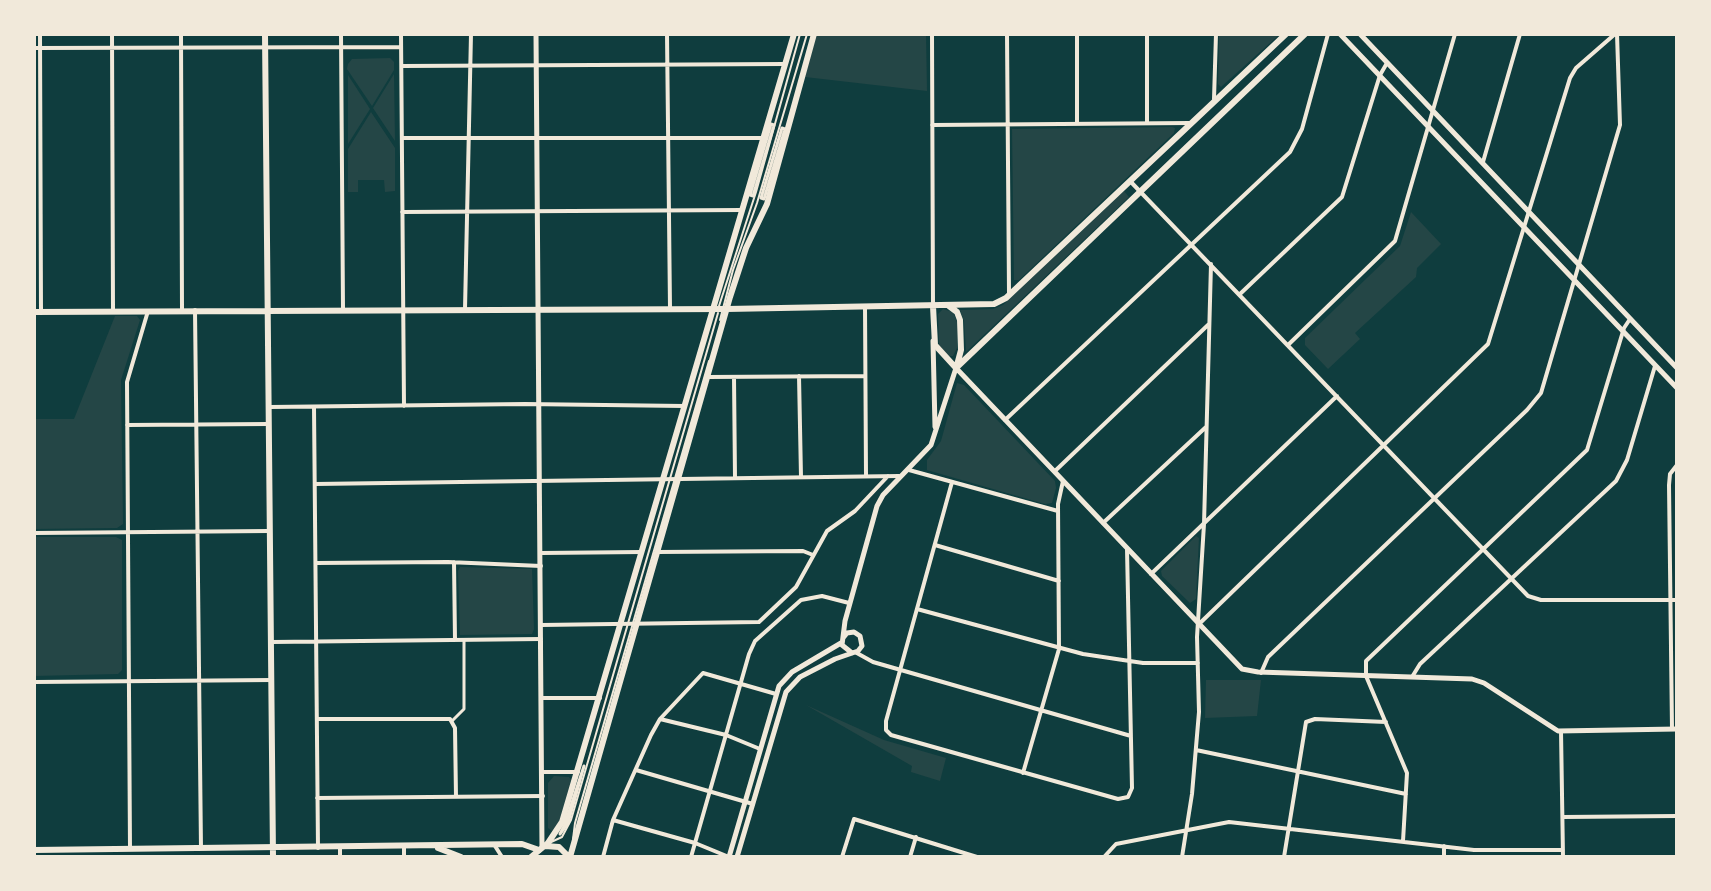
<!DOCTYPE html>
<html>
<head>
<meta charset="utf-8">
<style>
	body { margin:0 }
	#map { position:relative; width:1711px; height:891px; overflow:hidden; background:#0f3d3e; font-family:Bitter,serif }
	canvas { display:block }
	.frame { position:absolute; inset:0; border:36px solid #f1e9da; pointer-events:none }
</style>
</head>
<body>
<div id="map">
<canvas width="1711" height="891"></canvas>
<div class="frame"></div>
</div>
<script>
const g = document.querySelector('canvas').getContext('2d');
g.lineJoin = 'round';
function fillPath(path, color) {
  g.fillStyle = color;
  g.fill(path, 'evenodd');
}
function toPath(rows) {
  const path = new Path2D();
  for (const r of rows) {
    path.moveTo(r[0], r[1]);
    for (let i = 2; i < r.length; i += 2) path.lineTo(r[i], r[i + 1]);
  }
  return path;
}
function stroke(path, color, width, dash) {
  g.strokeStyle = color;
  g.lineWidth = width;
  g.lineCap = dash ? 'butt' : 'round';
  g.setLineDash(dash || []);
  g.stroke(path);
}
fillPath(toPath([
	[817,34,926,34,927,91,805,77],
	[1219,34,1280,34,1221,87,1218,84],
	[390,58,394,62,394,70,372,106,347,69,348,64,352,59],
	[394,74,395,141,373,108],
	[348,75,370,109,348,144],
	[371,112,395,148,395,191,385,192,384,180,358,180,358,192,348,192,348,149],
	[1172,127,1175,128,1174,133,1019,280,1014,280,1012,129],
	[1124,191,1129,197,966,352,964,321,960,310,993,309,1003,305],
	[1411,212,1441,244,1417,268,1416,277,1355,333,1360,339,1328,369,1305,345,1305,338,1400,246],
	[943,309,953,312,957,322,957,348,953,356,949,356,939,346,938,314],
	[115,316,137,316,140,320,121,380,123,524,117,528,34,529,34,419,74,419],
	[957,383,964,385,1055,481,1056,488,1052,503,1045,504,927,470,927,460,941,441],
	[1196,536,1199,538,1196,599,1190,603,1162,576,1161,571],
	[34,537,116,537,122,540,122,670,118,674,34,676],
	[460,567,532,569,534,629,532,634,460,635,458,571],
	[1206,680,1261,680,1257,716,1205,718],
	[806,705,884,740,946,758,940,781,911,772,912,766],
	[554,776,569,777,571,780,558,826,552,831,548,828,548,783]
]), '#244646');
stroke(toPath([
	[719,306,756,192,800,34],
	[720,320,733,270,757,203,807,34],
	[573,839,575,823,709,361],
	[549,843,562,837,571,820,718,313]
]), '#f1e9da', 2);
stroke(toPath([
	[771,124,774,125,753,196,750,195,771,124],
	[782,128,785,129,764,199,761,198,782,128],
	[452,721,464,709,464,640],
	[584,766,568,823,560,834,565,824,584,766]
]), '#f1e9da', 3);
stroke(toPath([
	[40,34,41,312],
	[112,34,113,311],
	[181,34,182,310],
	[341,34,343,309],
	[401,34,404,406],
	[667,34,670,308],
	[932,34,933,306],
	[1007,34,1009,293],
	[1077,34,1077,124],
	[1147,34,1147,123],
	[34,48,401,47],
	[402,66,785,64],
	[1214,99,1216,34],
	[932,125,1190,123],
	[402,138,764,138],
	[1483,162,1520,34],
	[1130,181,1528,596,1541,600,1677,600],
	[402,212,742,210],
	[1240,294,1342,197,1380,75,1387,63],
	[865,306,866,476],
	[465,309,471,34],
	[195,310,201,848],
	[1288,345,1395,241,1455,34],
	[799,376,801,477],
	[708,377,865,376],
	[734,377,735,478],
	[270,407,525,404,684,406],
	[314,407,318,848],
	[1005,420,1290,152,1302,129,1328,34],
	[127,425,269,424],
	[909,470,1058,511],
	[1055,471,1209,324],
	[952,482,886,721,886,730,891,735,1118,799,1128,797,1132,788,1127,549],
	[315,484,899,476],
	[1103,523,1206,427],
	[34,533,269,531],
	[935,545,1059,581],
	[657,552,803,551,813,555],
	[541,553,642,552],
	[454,562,455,640],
	[316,563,448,562,541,566],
	[1151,574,1337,396],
	[917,609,1083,654,1143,663,1198,663],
	[541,625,759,622,796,587,827,531,855,511,888,476],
	[1198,625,1488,344,1570,78,1576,68,1615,34],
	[272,642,541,639],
	[855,652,873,662,1131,736],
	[1261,673,1268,657,1527,410,1541,393,1620,125,1617,34],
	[1412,677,1420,664,1616,481,1627,460,1655,366],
	[34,682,272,680],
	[542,698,600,698],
	[317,719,450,719,455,728,456,797],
	[660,719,726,735,760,749],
	[1672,729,1669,485,1670,474,1677,465],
	[1561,731,1563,857],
	[1196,750,1406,794],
	[636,770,753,804],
	[543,772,578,772],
	[1023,773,1059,649,1058,504,1063,481],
	[317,798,543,796],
	[1563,817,1677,816],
	[613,820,695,843,729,857],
	[1403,841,1407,773,1366,676,1366,661,1587,450,1624,328,1630,319],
	[495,846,502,857],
	[404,847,404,857],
	[340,848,340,857],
	[130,849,127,382,148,311],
	[603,857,613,820,651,735,660,719,703,673,776,694],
	[691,857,749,654,755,641,801,600,822,596,849,603],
	[842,857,854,819,977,857],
	[910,857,916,837],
	[1104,857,1116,844,1229,822,1474,850,1563,850],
	[1182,857,1192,794,1199,712,1197,637,1204,524,1211,264],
	[1284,857,1306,722,1315,719,1386,722],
	[1444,857,1444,846]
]), '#f1e9da', 4);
stroke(toPath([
	[536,34,542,847],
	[1340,34,1677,388],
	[1360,34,1677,368],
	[933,341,935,427],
	[852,653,842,645,845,621,877,506,883,495,931,445,956,368,1242,669,1258,672,1472,679,1484,683,1558,731,1677,729],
	[729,857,779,686,792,672,841,643],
	[737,857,786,692,800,677,835,659,858,651,862,646,860,636,854,632,847,633,843,638]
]), '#f1e9da', 5);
stroke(toPath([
	[265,34,273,857],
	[933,306,935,345,956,368],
	[949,306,957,312,960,320,961,350,957,365],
	[34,312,727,309,994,304,1006,298,1286,34],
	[956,368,1305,34],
	[438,848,461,857],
	[34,850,522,844,539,850]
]), '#f1e9da', 6);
stroke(toPath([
	[545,846,559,847,569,857],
	[531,857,548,843,562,822,794,34],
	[570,857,730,297,746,248,767,204,814,34]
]), '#f1e9da', 6);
</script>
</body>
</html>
